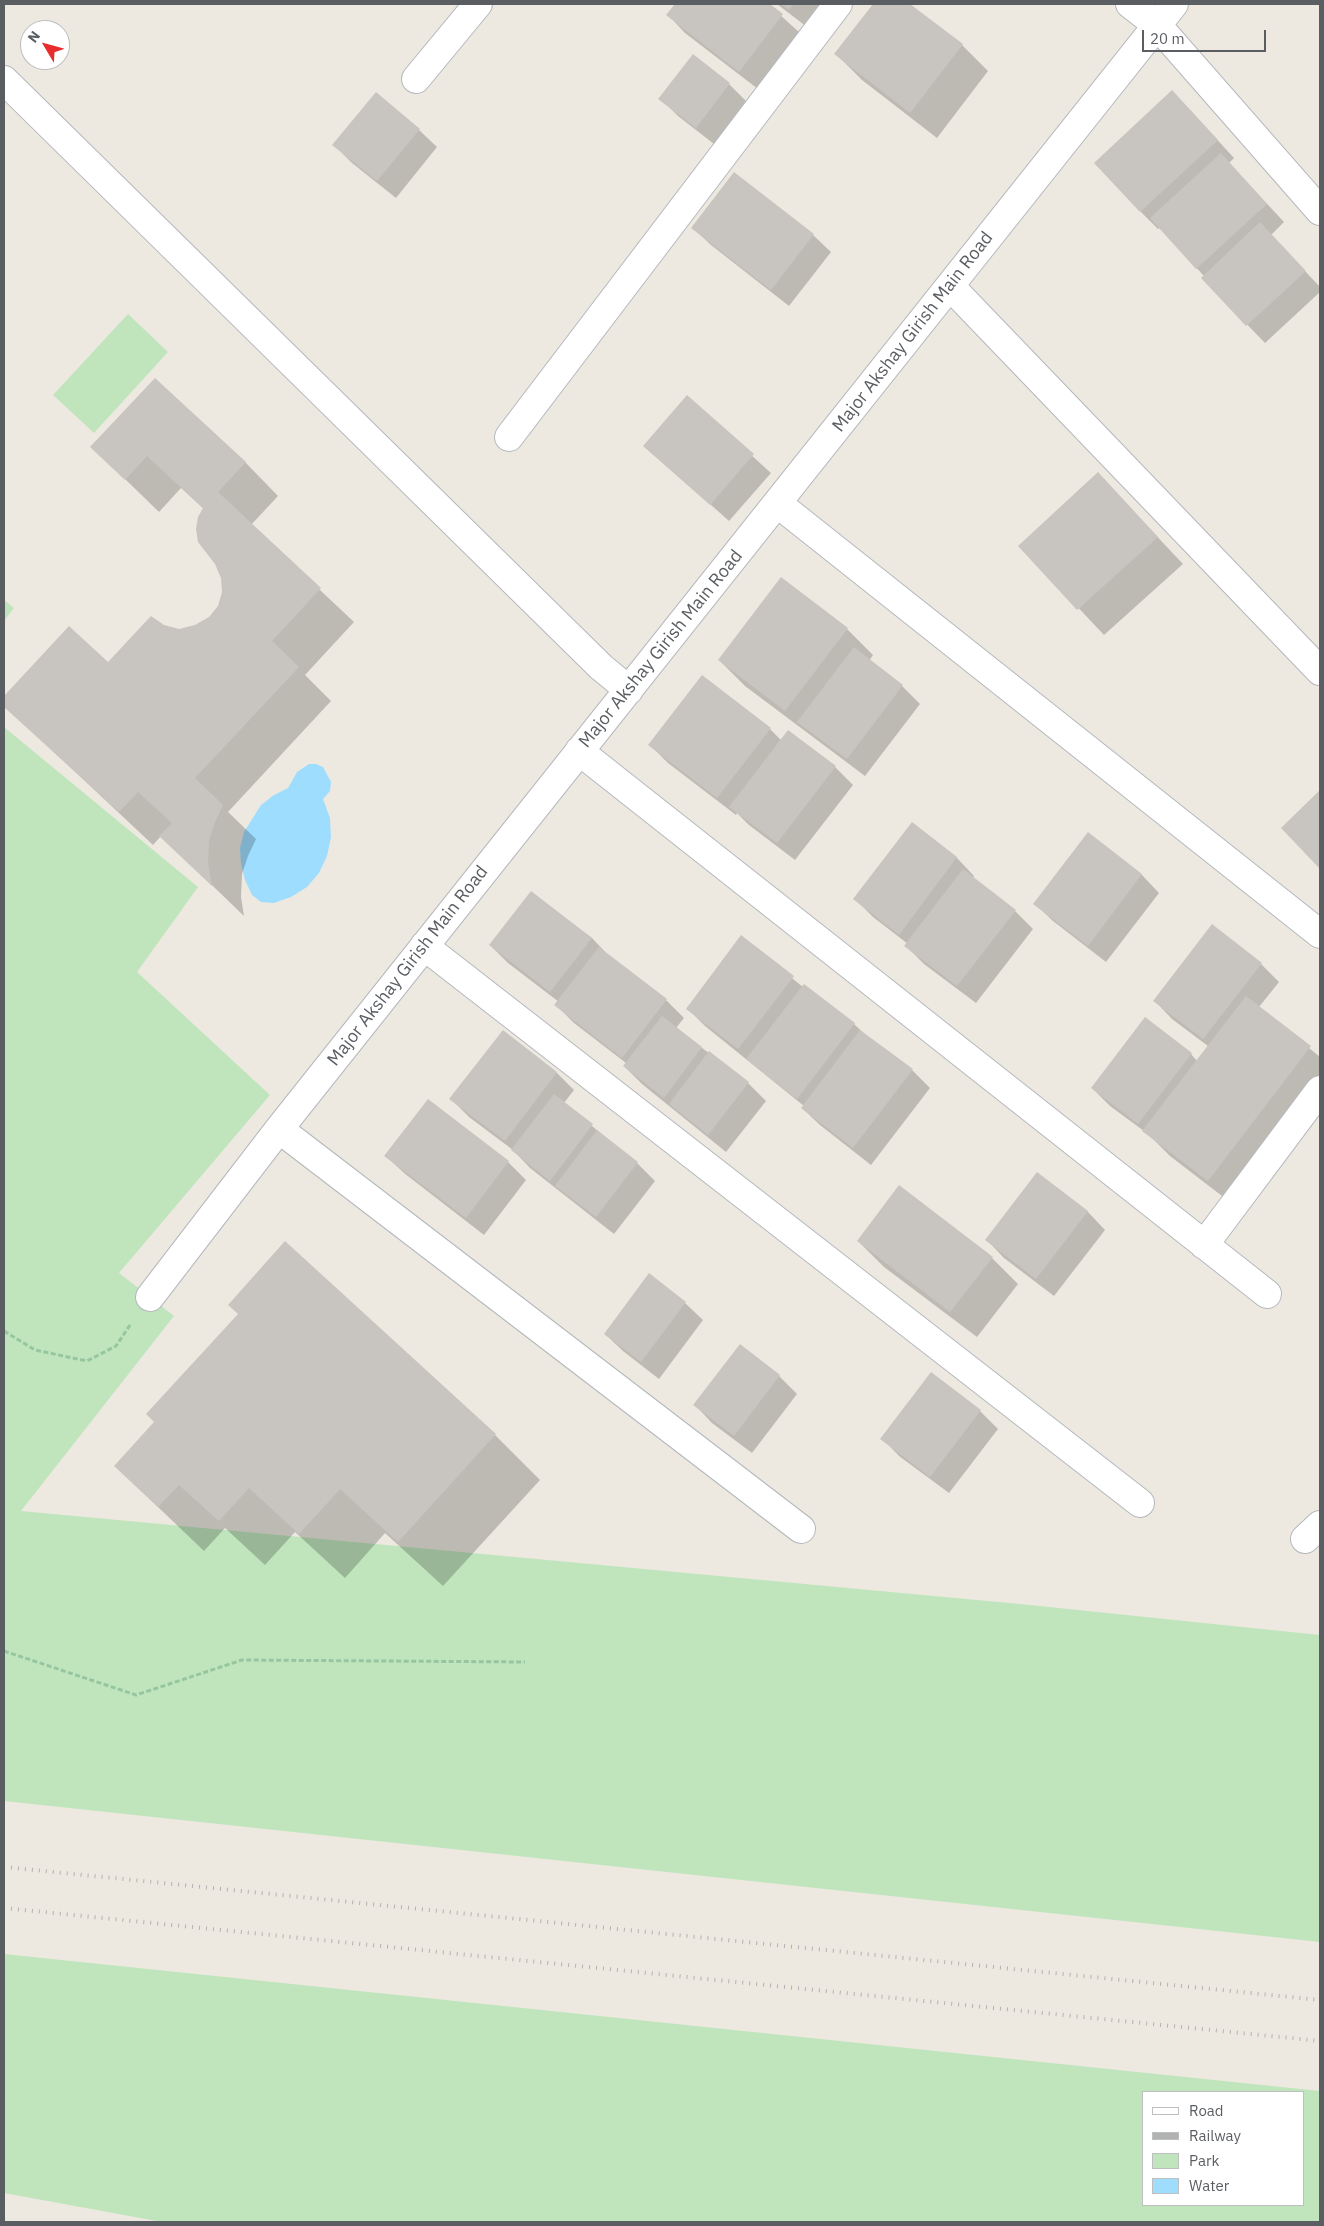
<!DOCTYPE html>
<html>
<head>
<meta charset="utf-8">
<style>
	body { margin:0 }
	#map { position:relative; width:1324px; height:2226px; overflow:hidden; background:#ede9e1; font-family:"IBM Plex Sans",sans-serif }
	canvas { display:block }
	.frame { position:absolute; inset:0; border:5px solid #5a5e62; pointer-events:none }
	.legend { position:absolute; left:1142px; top:2091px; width:162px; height:115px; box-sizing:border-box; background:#fff; border:1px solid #bdbfc0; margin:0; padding:6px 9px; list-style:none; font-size:15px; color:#5a5e62 }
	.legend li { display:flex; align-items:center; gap:10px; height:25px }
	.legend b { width:25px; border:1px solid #bdbfc0 }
	.north { position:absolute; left:20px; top:20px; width:50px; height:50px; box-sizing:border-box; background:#fff; border:1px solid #bdbfc0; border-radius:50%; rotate:307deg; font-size:14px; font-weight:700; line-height:20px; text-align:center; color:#5a5e62 }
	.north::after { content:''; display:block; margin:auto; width:18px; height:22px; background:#e82c2c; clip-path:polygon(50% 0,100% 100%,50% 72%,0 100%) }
	.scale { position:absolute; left:1142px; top:30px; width:124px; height:22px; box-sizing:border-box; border:2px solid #5a5e62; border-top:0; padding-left:6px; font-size:15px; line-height:18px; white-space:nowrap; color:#5a5e62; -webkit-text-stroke:4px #fff; paint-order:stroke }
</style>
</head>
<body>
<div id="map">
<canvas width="1324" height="2226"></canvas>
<div class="frame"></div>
<ul class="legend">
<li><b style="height:6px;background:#fff"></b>Road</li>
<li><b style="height:6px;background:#b1b2b2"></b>Railway</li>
<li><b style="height:14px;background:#c0e5bd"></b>Park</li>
<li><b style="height:14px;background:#9fddff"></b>Water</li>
</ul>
<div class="north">N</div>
<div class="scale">20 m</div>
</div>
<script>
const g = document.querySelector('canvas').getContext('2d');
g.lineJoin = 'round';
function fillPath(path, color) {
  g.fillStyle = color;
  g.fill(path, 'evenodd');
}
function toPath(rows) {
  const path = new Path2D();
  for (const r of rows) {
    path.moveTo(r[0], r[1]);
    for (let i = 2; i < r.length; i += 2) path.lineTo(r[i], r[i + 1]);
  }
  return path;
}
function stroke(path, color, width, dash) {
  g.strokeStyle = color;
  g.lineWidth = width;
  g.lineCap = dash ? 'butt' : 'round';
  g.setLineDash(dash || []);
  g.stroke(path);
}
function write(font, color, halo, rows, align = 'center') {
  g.font = font + ' "IBM Plex Sans",sans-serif';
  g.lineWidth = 4;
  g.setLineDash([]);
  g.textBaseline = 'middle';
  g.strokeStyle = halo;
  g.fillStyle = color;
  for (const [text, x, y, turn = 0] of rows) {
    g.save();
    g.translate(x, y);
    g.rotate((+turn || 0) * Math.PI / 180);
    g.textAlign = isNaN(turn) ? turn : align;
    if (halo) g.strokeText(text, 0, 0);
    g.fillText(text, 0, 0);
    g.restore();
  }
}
fillPath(toPath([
	[128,314,168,352,94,433,53,395],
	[4,600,14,608,4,621],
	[4,727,198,887,137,972,270,1095,119,1273,174,1316,21,1511,1020,1604,1320,1635,1320,1942,4,1801],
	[4,1954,1320,2091,1320,2222,162,2222,4,2193],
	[1303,2092,1303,2205,1143,2205,1143,2092]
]), '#c0e5bd');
fillPath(toPath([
	[309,764,316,764,323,767,331,782,330,791,323,799,330,818,331,837,327,856,319,873,307,887,291,897,274,903,261,902,252,895,245,880,241,864,240,848,244,832,261,805,274,795,288,788,297,772]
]), '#9fddff');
fillPath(toPath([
	[677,4,768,4,800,33,758,89,685,33,668,15],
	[777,4,825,4,807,27],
	[874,4,908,4,962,45,988,71,937,138,862,80,836,54],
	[729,84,747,102,714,144,678,116,660,98],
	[1190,110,1234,158,1229,163,1284,222,1271,235,1320,287,1320,292,1265,343,1202,278,1204,276,1160,228,1158,229,1141,212,1096,163],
	[419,130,437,147,396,198,352,163,334,145],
	[693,228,813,235,831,252,789,306,711,245],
	[687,397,771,473,729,521,645,446],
	[92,447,245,462,278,496,251,525,354,622,305,675,331,701,228,812,256,839,248,856,242,874,241,897,244,916,161,836,153,845,4,705,4,698,69,628,108,664,163,626,179,630,196,627,210,618,219,606,223,592,222,577,204,509,181,488,159,512],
	[1098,474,1183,564,1104,635,1020,546],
	[847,629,873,655,869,661,902,686,920,704,865,776,745,686,719,660],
	[770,729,781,740,835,767,853,785,795,860,749,825,737,813,736,815,668,763,650,745],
	[1320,792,1320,867,1283,828],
	[912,824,957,858,974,876,973,878,1015,911,1033,929,976,1003,924,964,906,946,908,944,873,917,855,899],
	[1088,834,1142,875,1159,893,1106,962,1053,921,1035,904],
	[531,893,592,938,609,956,666,1000,684,1018,676,1028,748,1083,766,1101,726,1152,642,1084,624,1066,626,1063,574,1023,556,1005,559,1002,508,963,490,945],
	[741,937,803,987,854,1024,868,1037,912,1070,930,1088,871,1165,820,1125,802,1108,804,1106,705,1026,687,1008],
	[1261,964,1279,982,1259,1007,1320,1057,1320,1094,1235,1206,1170,1156,1148,1134,1110,1106,1092,1088,1191,1054,1197,1061,1208,1046,1172,1019,1155,1001],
	[503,1031,557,1073,574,1090,564,1103,637,1163,655,1181,614,1234,530,1168,513,1150,469,1117,451,1099],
	[386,1156,508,1162,526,1180,484,1235,404,1173],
	[1038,1174,1088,1212,1105,1230,1054,1296,1004,1258,987,1240],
	[858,1241,992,1258,1018,1284,977,1337,884,1267],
	[286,1243,495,1435,540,1480,443,1586,385,1533,345,1578,295,1532,265,1565,225,1528,204,1551,115,1466,156,1422,239,1314],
	[685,1303,703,1320,659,1379,623,1351,605,1334],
	[740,1346,779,1376,797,1394,752,1453,712,1423,695,1405],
	[931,1374,980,1411,998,1429,949,1493,899,1456,882,1438]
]), '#0003');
fillPath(toPath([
	[675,4,770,4,783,14,739,72,666,15],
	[781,4,793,4,789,10],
	[873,4,910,4,963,44,910,113,834,54],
	[693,54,730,83,696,128,658,99],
	[1172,90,1218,140,1140,212,1094,163],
	[376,92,420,129,377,181,332,145],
	[1221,153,1267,204,1196,269,1150,218],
	[734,172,814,234,771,290,691,228],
	[1260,222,1306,271,1246,326,1201,278],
	[155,378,246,462,218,492,321,588,272,641,299,667,195,778,223,805,215,822,209,840,208,863,212,886,159,836,172,823,138,792,119,812,4,707,4,696,69,626,108,662,151,616,164,625,179,629,195,625,209,617,218,606,222,592,221,578,215,564,198,542,196,529,198,517,203,508,147,456,125,480,90,447],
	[687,395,754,454,710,505,643,446],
	[1098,472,1158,537,1077,610,1018,546],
	[781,577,848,628,785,711,718,660],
	[854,647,903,685,847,759,797,722],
	[702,675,771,728,717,798,648,745],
	[788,730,836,766,777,843,729,807],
	[1320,790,1320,869,1281,828],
	[912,822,957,857,899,935,853,899],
	[1088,832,1142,874,1088,946,1033,904],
	[963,869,1016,910,957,986,904,946],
	[531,891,592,938,550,992,489,945],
	[1212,924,1262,963,1203,1039,1153,1001],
	[741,935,794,976,738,1049,686,1009],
	[599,947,667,999,622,1058,554,1005],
	[804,984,855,1023,797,1099,746,1059],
	[1246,996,1311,1046,1208,1181,1142,1131],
	[662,1016,702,1047,664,1098,623,1066],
	[1145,1017,1192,1053,1138,1124,1091,1088],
	[503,1030,557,1072,505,1141,449,1099],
	[860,1030,913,1069,853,1148,801,1108],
	[709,1051,749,1082,708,1135,669,1104],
	[554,1094,593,1124,550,1181,511,1150],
	[428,1099,509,1161,466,1218,384,1156],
	[597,1130,638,1162,596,1217,555,1186],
	[1037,1172,1088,1211,1036,1279,985,1240],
	[899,1185,993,1257,950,1312,857,1241],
	[285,1241,496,1434,398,1542,340,1489,299,1534,249,1488,219,1521,179,1485,158,1507,114,1466,154,1422,146,1414,238,1314,228,1305],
	[649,1273,686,1302,641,1362,604,1334],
	[740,1344,780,1375,734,1436,693,1405],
	[931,1372,981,1410,930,1477,880,1439]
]), '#c8c4bf');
const minor = toPath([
	[1130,4,1157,25,1320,211],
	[416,79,478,4],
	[4,80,601,667,629,690],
	[950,286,1320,671],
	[509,437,838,4],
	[777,503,1320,934],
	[579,751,1267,1294],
	[424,946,1140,1503],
	[279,1129,801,1529],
	[1204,1245,1320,1090],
	[150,1297,279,1129,1174,4],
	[1305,1539,1320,1525]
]);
stroke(minor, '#b4b8bc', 30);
stroke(toPath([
	[4,1331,35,1350,87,1361,116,1346,130,1325],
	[4,1651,136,1695,242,1660,525,1662]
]), '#96c6a0', 3, [5, 2.5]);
stroke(minor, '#fff', 28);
stroke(toPath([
	[4,1867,1320,2000],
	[4,1908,1320,2041]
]), '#b1b2b2', 4, [1, 6]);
write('18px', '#5a5e62', '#fff', [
	["Major Akshay Girish Main Road",913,332,-52],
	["Major Akshay Girish Main Road",661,649,-51],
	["Major Akshay Girish Main Road",408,966,-52]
]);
</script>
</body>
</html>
